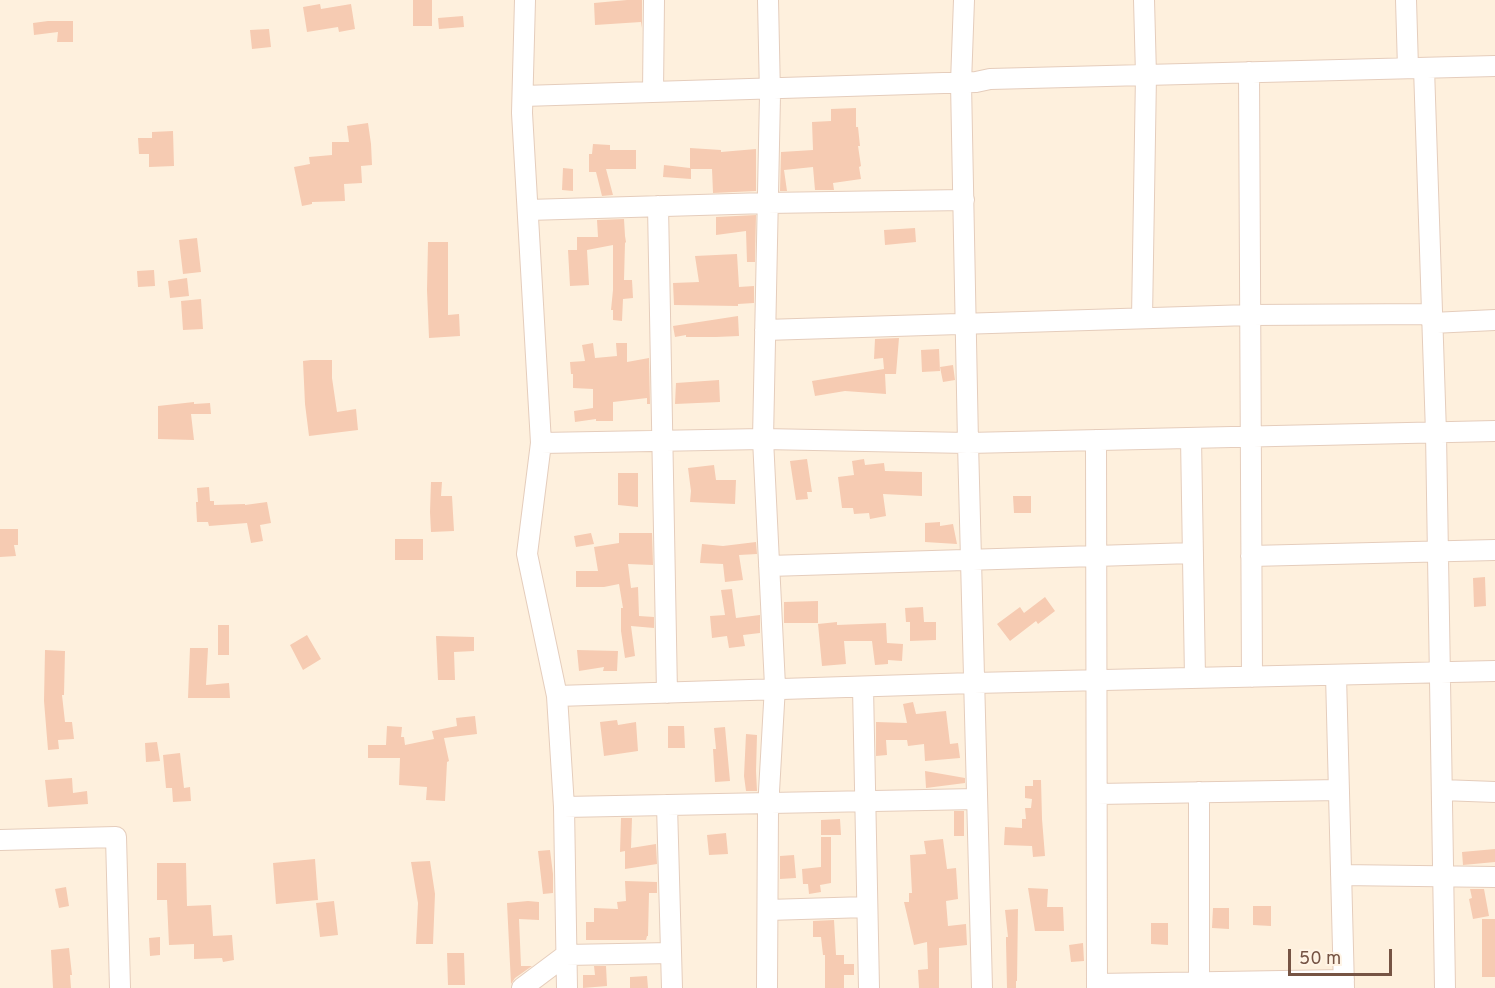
<!DOCTYPE html>
<html>
<head>
<meta charset="utf-8">
<style>
	body { margin:0 }
	#map { position:relative; width:1495px; height:988px; overflow:hidden; background:#fef0dd; font-family:Overpass,sans-serif }
	canvas { display:block }
	.scale { position:absolute; left:1288px; top:949px; width:104px; height:27px; box-sizing:border-box; border:3px solid #765444; border-top:0; padding-left:8px; font-size:18px; line-height:21px; white-space:nowrap; color:#765444; -webkit-text-stroke:4px #fff4e5; paint-order:stroke }
</style>
</head>
<body>
<div id="map">
<canvas width="1495" height="988"></canvas>
<div class="scale">50 m</div>
</div>
<script>
const g = document.querySelector('canvas').getContext('2d');
g.lineJoin = 'round';
function fillPath(path, color) {
  g.fillStyle = color;
  g.fill(path, 'evenodd');
}
function toPath(rows) {
  const path = new Path2D();
  for (const r of rows) {
    path.moveTo(r[0], r[1]);
    for (let i = 2; i < r.length; i += 2) path.lineTo(r[i], r[i + 1]);
  }
  return path;
}
function stroke(path, color, width, dash) {
  g.strokeStyle = color;
  g.lineWidth = width;
  g.lineCap = dash ? 'butt' : 'round';
  g.setLineDash(dash || []);
  g.stroke(path);
}
fillPath(toPath([
	[413,0,432,0,432,26,413,26],
	[627,0,642,0,642,28,641,22,595,25,594,3],
	[320,4,321,9,351,4,355,29,339,32,338,27,307,32,303,7],
	[463,16,464,27,439,29,438,18],
	[48,21,73,21,73,42,57,42,58,32,34,35,33,23],
	[269,29,271,47,252,49,250,30],
	[856,108,856,127,858,127,860,146,858,146,861,166,859,167,861,179,833,183,834,190,815,190,813,167,784,170,787,191,780,191,781,152,813,150,812,122,831,121,831,109],
	[368,123,371,144,372,165,361,166,362,183,344,184,345,201,312,202,312,204,302,206,294,167,310,164,309,157,332,155,332,142,349,142,347,126],
	[173,131,174,166,149,167,149,154,139,154,138,138,152,138,152,132],
	[593,144,610,145,610,150,636,150,636,169,606,169,613,195,602,196,596,172,589,172,589,154,592,154],
	[690,148,721,150,721,152,756,149,756,191,713,193,712,169,691,169,691,179,663,177,664,165,690,168],
	[563,168,573,169,573,191,562,190],
	[756,215,755,262,747,262,746,231,716,235,716,217],
	[624,219,625,236,626,242,625,243,624,280,632,280,633,298,623,299,622,321,613,320,613,310,611,310,613,290,613,245,587,250,589,285,570,286,568,250,577,250,577,237,598,237,597,220],
	[915,228,916,242,885,245,884,230],
	[197,238,201,272,183,274,179,240],
	[428,242,448,242,448,315,459,314,460,336,429,338,427,290],
	[737,254,739,287,754,286,754,303,738,304,738,306,674,305,673,283,699,282,695,256],
	[154,270,155,286,138,287,137,271],
	[187,278,189,296,170,298,168,281],
	[201,299,203,329,183,330,181,301],
	[738,316,739,336,716,337,686,337,686,335,675,337,673,326],
	[899,338,896,374,885,374,886,394,845,391,815,396,812,381,884,369,883,358,874,359,875,339],
	[593,343,595,358,617,356,616,343,627,343,627,362,649,358,650,404,647,404,647,398,613,402,613,421,596,421,596,419,575,422,574,411,593,408,593,389,573,388,573,374,571,374,570,362,585,361,582,345],
	[939,349,940,371,922,372,921,350],
	[311,360,332,360,332,378,337,412,356,409,358,430,309,436,305,404,303,361],
	[953,365,955,380,943,382,940,367],
	[719,380,720,402,675,404,676,383],
	[194,402,194,404,210,403,211,414,191,414,194,440,158,439,158,406],
	[807,459,812,492,807,492,808,499,796,500,790,461],
	[864,459,865,465,884,463,885,471,922,472,922,496,883,494,886,516,870,519,869,513,854,514,853,508,842,508,838,477,854,475,852,461],
	[714,465,716,480,736,480,735,504,690,502,691,491,688,468],
	[618,473,638,473,638,507,618,505],
	[431,482,442,482,441,496,452,496,454,531,431,532,430,512],
	[209,487,210,501,214,501,214,505,245,504,245,505,267,502,271,523,260,525,263,541,251,543,247,523,209,526,208,522,197,522,196,502,198,502,197,488],
	[1013,496,1031,496,1031,513,1014,513],
	[940,522,940,526,953,524,957,544,925,542,925,523],
	[0,529,18,529,18,545,14,545,16,556,0,557],
	[591,533,594,544,576,547,574,536],
	[619,533,652,533,653,565,628,564,631,588,638,587,639,616,654,617,654,628,631,626,635,656,625,658,621,631,621,608,623,608,619,584,604,587,576,587,576,571,598,571,594,547,619,543],
	[395,539,423,539,423,560,395,560],
	[756,542,757,554,739,555,743,580,725,582,723,564,700,563,702,544,723,546],
	[1485,577,1486,606,1474,607,1473,578],
	[732,589,736,618,760,615,760,633,743,635,745,646,729,648,727,636,712,638,710,616,725,615,721,590],
	[1045,597,1055,611,1038,624,1036,621,1010,641,997,624,1020,607,1024,613],
	[818,601,818,623,784,623,784,602],
	[923,607,924,622,936,622,936,640,910,641,910,622,906,622,905,608],
	[837,622,837,625,886,623,887,643,903,644,902,661,888,660,888,664,875,665,872,641,844,641,846,664,822,666,818,624],
	[218,625,229,625,229,655,218,655],
	[307,635,321,659,303,670,290,645],
	[436,636,474,637,474,651,454,652,455,680,438,680],
	[190,648,208,648,206,685,229,683,230,698,188,698],
	[45,650,65,651,64,695,62,695,65,722,72,722,74,739,58,740,59,749,48,750,44,701],
	[577,650,618,651,617,671,603,671,604,667,579,671],
	[913,702,916,714,946,711,950,744,958,743,960,758,925,761,924,744,908,746,907,740,886,740,887,755,876,756,876,722,907,723,903,704],
	[475,716,477,734,444,738,449,761,447,762,445,801,426,800,427,787,399,785,400,758,368,758,368,745,386,745,387,726,402,727,401,737,404,737,405,745,434,739,432,731,457,726,456,718],
	[617,720,618,725,636,722,638,751,604,756,600,722],
	[668,726,684,726,685,748,668,748],
	[725,727,730,781,715,782,713,749,716,749,714,728],
	[746,734,757,735,756,771,757,791,746,791,744,776],
	[157,742,160,761,146,762,145,743],
	[180,753,184,788,190,787,191,801,173,802,172,788,166,788,163,755],
	[925,771,965,778,965,783,926,788],
	[72,778,73,793,87,791,88,804,48,807,45,780],
	[1033,780,1041,780,1042,819,1045,856,1033,857,1032,846,1004,845,1005,827,1022,828,1022,819,1026,819,1025,808,1031,808,1032,799,1025,798,1025,786,1033,786],
	[954,811,964,811,964,836,954,836],
	[621,818,632,818,631,848,656,844,657,864,625,869,625,851,620,852],
	[840,819,841,835,821,835,821,820],
	[726,833,728,854,709,855,707,835],
	[821,837,831,837,831,883,820,885,821,892,809,894,808,884,803,884,802,869,821,867],
	[943,839,947,869,956,868,958,899,946,901,948,926,966,924,967,945,939,948,939,988,919,988,918,970,928,969,927,942,914,945,904,902,909,902,909,893,912,893,910,855,926,854,924,841],
	[1495,849,1495,862,1463,865,1462,852],
	[550,850,553,874,553,893,543,894,538,851],
	[794,855,796,878,780,879,780,856],
	[315,859,318,900,276,904,273,863],
	[430,861,435,894,433,944,416,944,418,903,411,862],
	[157,863,186,863,187,906,211,905,213,936,232,935,234,960,223,962,222,958,194,959,194,944,169,945,167,900,157,900],
	[625,881,657,882,657,893,649,893,648,936,647,936,646,940,586,940,586,922,594,922,594,908,618,909,617,902,626,901],
	[66,887,69,906,59,908,55,889],
	[1028,888,1048,889,1047,907,1063,907,1064,931,1035,931],
	[1470,889,1484,889,1489,916,1473,919,1469,899,1472,898],
	[334,901,338,935,320,937,316,903],
	[528,901,539,902,539,920,519,919,521,966,532,966,515,978,511,984,507,903],
	[1253,906,1271,906,1271,926,1253,925],
	[1213,908,1229,908,1229,929,1212,928],
	[1018,909,1017,981,1016,981,1016,988,1007,988,1006,942,1006,937,1008,937,1005,910],
	[1482,919,1495,919,1495,977,1482,977],
	[834,920,836,955,844,955,844,964,854,964,854,975,844,975,844,988,825,988,825,955,823,955,821,937,813,937,813,921],
	[1151,923,1168,923,1168,945,1151,944],
	[160,937,160,955,150,956,149,938],
	[1083,943,1084,961,1071,962,1069,945],
	[69,948,72,975,70,975,71,988,53,988,51,950],
	[447,953,464,953,465,985,448,985],
	[594,966,606,966,607,986,583,988,583,975,595,975],
	[647,976,648,988,630,988,630,977]
]), '#f6cbb2');
const minor = toPath([
	[525,0,522,113,541,443,527,554,557,696,564,807,567,988],
	[964,0,961,83,968,443,982,988],
	[1406,0,1408,68],
	[1424,68,1436,433,1445,988],
	[1249,72,1252,677],
	[653,92,654,0],
	[523,96,976,82,990,79,1495,66],
	[658,206,667,693],
	[528,210,767,203,964,200],
	[1142,318,1146,75,1144,0],
	[1432,323,1495,320],
	[765,330,1250,315,1432,314],
	[1191,438,1195,678],
	[1096,440,1097,988],
	[541,443,763,439,968,443,1495,431],
	[1251,556,1495,550],
	[769,566,1193,553],
	[1336,675,1344,988],
	[863,687,869,988],
	[557,696,974,683,1495,671],
	[1442,790,1495,792],
	[1199,792,1199,982],
	[1097,794,1339,790],
	[667,805,672,988],
	[564,807,977,799],
	[0,840,116,837,120,988],
	[1341,875,1495,877],
	[768,910,867,907],
	[1097,984,1344,980],
	[522,988,566,955,671,953],
	[767,988,768,809,775,686,763,439,770,95,768,0]
]);
stroke(minor, '#e5cdbc', 22);
stroke(minor, '#fff', 20);
</script>
</body>
</html>
